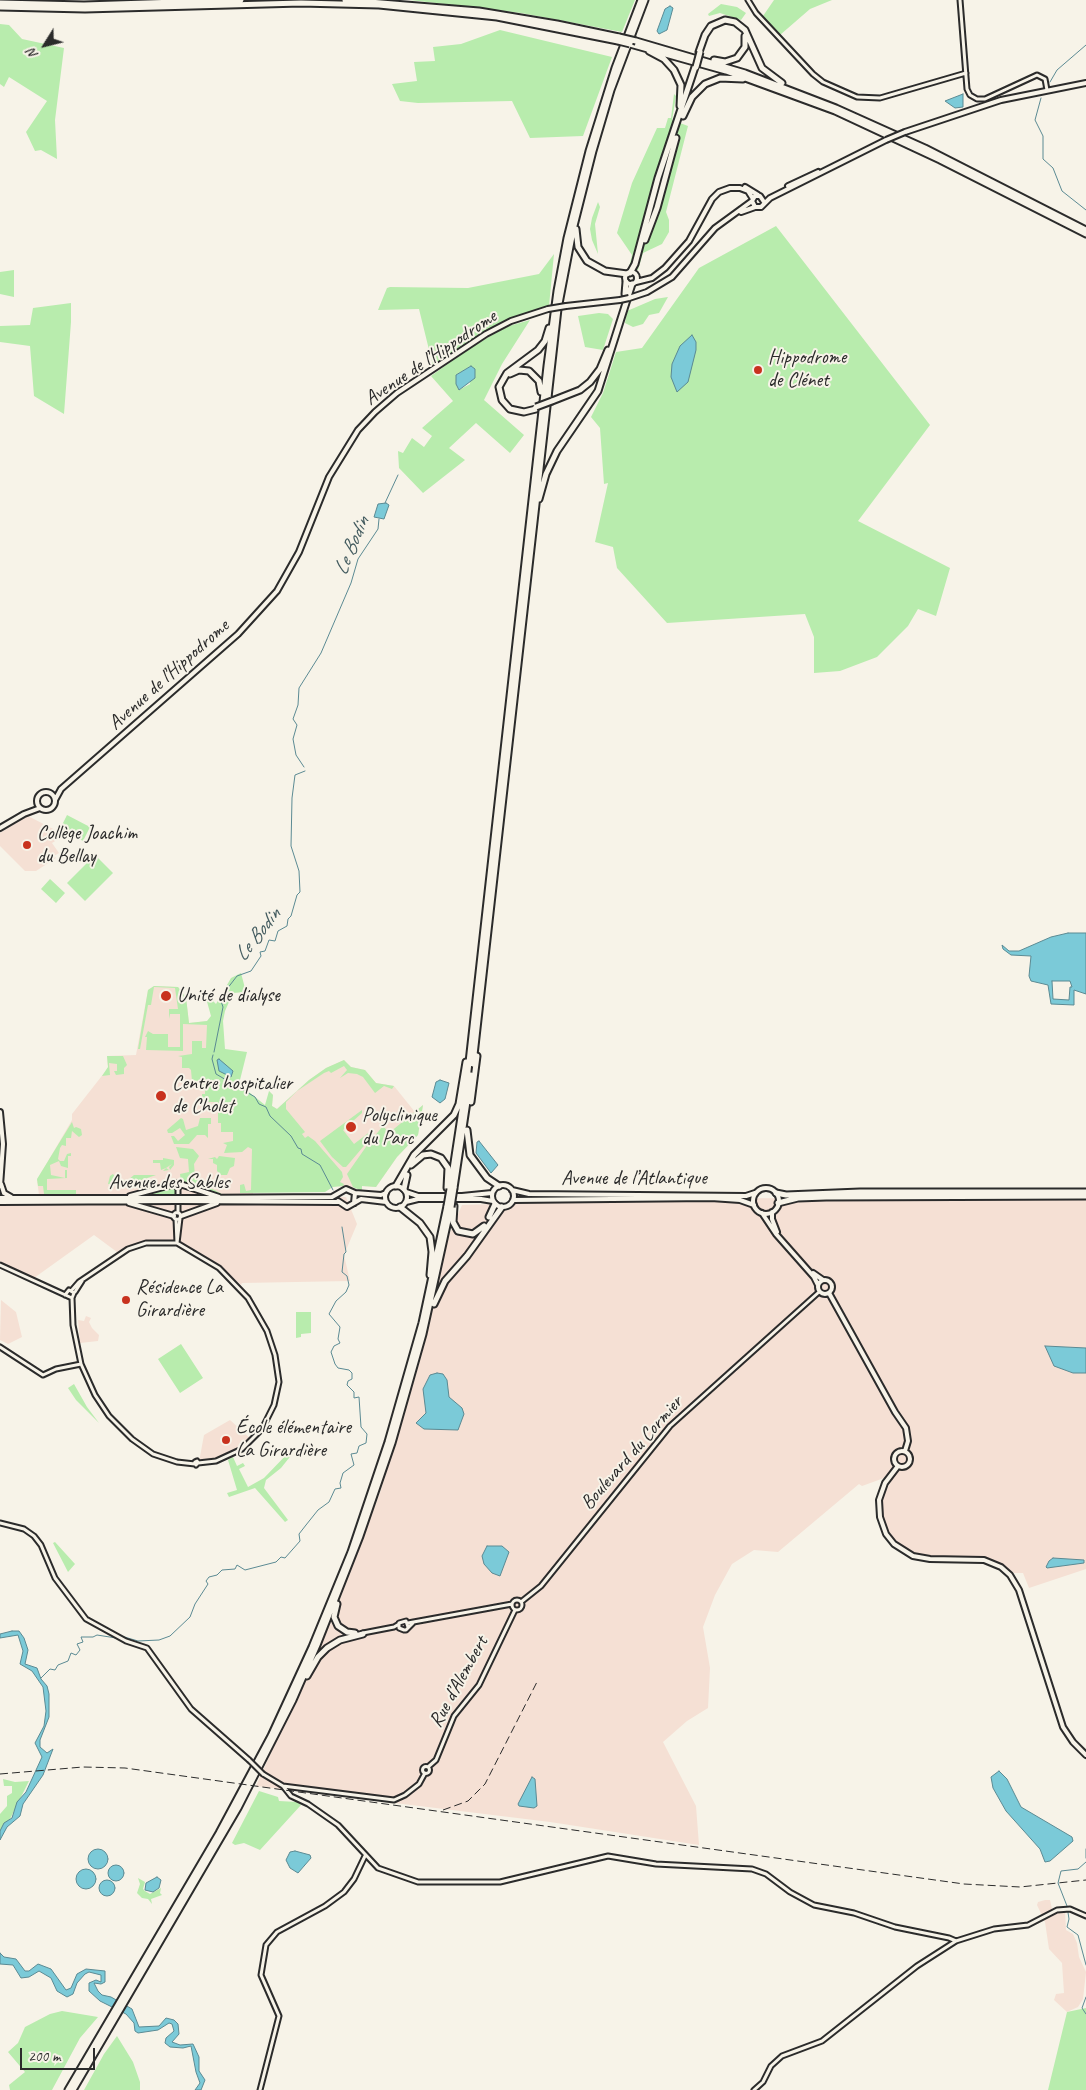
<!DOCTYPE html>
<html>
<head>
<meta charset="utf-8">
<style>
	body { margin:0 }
	#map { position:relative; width:1086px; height:2090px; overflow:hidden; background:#f7f3e8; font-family:Caveat,sans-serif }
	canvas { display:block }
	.north { position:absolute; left:20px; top:20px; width:50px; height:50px; -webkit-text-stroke:4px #f7f3e8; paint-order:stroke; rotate:234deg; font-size:14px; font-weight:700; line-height:20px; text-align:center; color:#2b2b2b }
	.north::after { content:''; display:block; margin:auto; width:18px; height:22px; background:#2b2b2b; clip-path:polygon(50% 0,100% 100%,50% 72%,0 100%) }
	.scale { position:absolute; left:20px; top:2048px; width:75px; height:22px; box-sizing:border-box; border:2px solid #2b2b2b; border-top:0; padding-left:6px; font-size:15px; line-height:18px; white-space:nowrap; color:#2b2b2b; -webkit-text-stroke:4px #f7f3e8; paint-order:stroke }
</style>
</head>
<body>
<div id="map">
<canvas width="1086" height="2090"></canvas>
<div class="north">N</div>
<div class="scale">200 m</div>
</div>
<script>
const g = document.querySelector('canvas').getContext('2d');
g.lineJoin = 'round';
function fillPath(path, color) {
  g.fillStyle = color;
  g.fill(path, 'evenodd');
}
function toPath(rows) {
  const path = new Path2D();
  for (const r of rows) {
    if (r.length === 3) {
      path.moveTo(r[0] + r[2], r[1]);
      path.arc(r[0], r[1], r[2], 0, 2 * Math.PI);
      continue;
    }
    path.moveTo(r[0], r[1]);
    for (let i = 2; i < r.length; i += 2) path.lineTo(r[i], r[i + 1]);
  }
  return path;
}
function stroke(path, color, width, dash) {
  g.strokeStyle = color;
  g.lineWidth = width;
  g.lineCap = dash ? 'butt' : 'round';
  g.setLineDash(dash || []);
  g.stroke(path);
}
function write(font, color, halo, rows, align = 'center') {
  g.font = font + ' Caveat,sans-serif';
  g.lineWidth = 4;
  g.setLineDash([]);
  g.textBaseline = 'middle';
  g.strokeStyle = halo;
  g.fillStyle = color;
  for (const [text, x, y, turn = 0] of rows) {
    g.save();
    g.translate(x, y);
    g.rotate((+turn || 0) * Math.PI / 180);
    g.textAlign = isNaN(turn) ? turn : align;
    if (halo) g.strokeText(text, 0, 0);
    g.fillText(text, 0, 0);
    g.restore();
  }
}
fillPath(toPath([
	[28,816,65,835,52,843,59,853,54,856,56,858,36,871,25,871,0,846,0,833],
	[154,986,178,987,186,997,189,1023,208,1021,253,1144,253,1194,346,1197,357,1224,344,1255,350,1281,242,1283,241,1285,217,1263,186,1245,154,1241,127,1246,117,1252,94,1235,34,1278,0,1262,0,1196,39,1195,37,1180,72,1120,72,1114,108,1068,107,1056,136,1055,148,990],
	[344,1060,351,1067,365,1070,376,1083,394,1086,415,1112,423,1105,418,1135,397,1157,376,1187,362,1186,362,1191,353,1187,334,1186,270,1116,269,1091,273,1095,272,1106,277,1109,309,1080,326,1068],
	[693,1198,1086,1199,1086,1569,1029,1588,1023,1573,1014,1573,1004,1565,986,1557,930,1556,910,1552,893,1538,883,1521,883,1497,895,1474,862,1486,859,1484,778,1552,754,1550,732,1564,715,1595,703,1627,710,1668,708,1708,687,1721,663,1742,696,1806,699,1845,550,1822,256,1786,339,1602,380,1493,421,1357,449,1235,462,1205],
	[1,1300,16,1312,22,1337,8,1344,0,1340],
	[86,1316,91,1318,89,1322,92,1328,99,1335,98,1341,80,1343,78,1320,84,1321],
	[230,1420,251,1439,227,1455,199,1462,204,1435],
	[1045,1900,1050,1900,1053,1913,1065,1911,1066,1930,1073,1934,1077,1943,1079,1957,1086,1972,1083,1999,1078,2007,1067,2012,1054,2000,1056,1994,1064,1993,1062,1963,1049,1949,1045,1922,1037,1905,1038,1902]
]), '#f5e0d4');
fillPath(toPath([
	[410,0,635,0,622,32,521,13],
	[774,0,832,0,810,9,780,35,763,16],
	[721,4,737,7,746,13,741,20,720,13,709,16,708,14],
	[0,24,9,25,22,39,64,48,55,120,57,159,41,150,35,151,26,132,47,101,9,77,4,87,0,84],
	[500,30,612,57,583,136,530,138,512,101,418,103,400,101,392,84,417,81,414,62,435,61,433,47,461,44],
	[674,94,676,96,672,120,688,126,666,212,669,220,669,232,662,244,643,253,638,270,628,271,632,255,617,233,632,183,657,128,665,128,668,118,671,118],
	[598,202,600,207,595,224,598,254,592,240,590,229,592,218],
	[776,226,930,425,858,521,950,568,936,616,918,609,908,626,877,657,840,671,814,673,814,637,805,614,667,623,617,568,613,547,595,542,608,483,604,484,600,428,591,417,603,393,616,352,642,348,699,268],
	[554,254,549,306,497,325,433,366,419,309,378,310,387,288,390,287,468,288,539,274],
	[14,270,14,297,0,294,0,272],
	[668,297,659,313,649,315,643,324,633,327,625,323,627,311,655,299],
	[71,303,71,322,64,414,34,396,30,346,0,342,0,326,30,325,33,308],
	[599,313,608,314,613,319,603,350,585,347,578,316],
	[530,320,502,364,484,400,524,435,510,453,476,423,449,448,465,460,423,493,399,468,398,451,403,453,412,438,424,447,432,436,422,428,453,401,431,376,464,352,492,335,509,326],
	[471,366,470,384,459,390,456,375],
	[67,815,90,827,83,841,60,829],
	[95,855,113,873,85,901,67,883],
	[50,879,65,893,56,903,41,889],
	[241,973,246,992,233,993,225,1011,223,1021,225,1049,247,1052,239,1084,265,1105,269,1091,273,1095,272,1106,277,1109,309,1080,326,1068,344,1060,351,1067,365,1070,376,1083,394,1086,392,1089,384,1086,375,1093,363,1077,357,1074,348,1073,340,1078,347,1070,344,1066,331,1073,329,1071,324,1073,297,1091,286,1102,286,1109,305,1132,302,1134,305,1138,308,1136,315,1141,342,1172,343,1177,340,1182,344,1184,343,1186,333,1187,325,1192,240,1193,240,1185,244,1184,246,1191,251,1190,252,1149,248,1147,242,1152,224,1153,227,1145,223,1143,233,1141,233,1132,221,1132,221,1123,218,1123,218,1102,202,1102,202,1094,205,1094,205,1089,199,1089,199,1083,192,1081,191,1070,189,1068,182,1068,182,1057,178,1056,192,1054,192,1041,202,1041,202,1048,206,1048,207,1025,183,1024,183,1051,146,1050,147,1037,145,1037,148,1031,153,1034,168,1034,168,1047,180,1047,180,1014,170,1014,169,1019,169,1009,178,1009,175,988,154,987,151,1005,148,1005,140,1049,138,1049,148,990,154,986,178,987,186,997,189,1023,207,1021,211,1016,206,998,208,996,216,1004,231,978],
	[107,1056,123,1056,127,1065,124,1068,124,1074,116,1075,114,1071,117,1071,117,1064,109,1063,110,1075,102,1076,108,1067],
	[423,1105,418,1135,397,1157,376,1187,362,1186,362,1191,353,1187,347,1174,368,1144,383,1126,389,1133],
	[362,1110,362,1113,343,1130,354,1144,371,1131,374,1134,346,1167,343,1167,332,1157,320,1141],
	[181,1118,183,1119,186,1130,198,1126,200,1118,211,1118,211,1124,208,1124,208,1138,205,1135,197,1135,189,1144,174,1144,171,1136,174,1136,178,1141,185,1135,180,1128,172,1133,168,1133,167,1130],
	[72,1122,74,1128,76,1127,81,1129,82,1135,79,1137,72,1131,71,1138,66,1138,66,1146,62,1145,60,1148,58,1159,60,1161,64,1161,67,1154,71,1153,71,1156,68,1156,68,1168,61,1166,59,1161,50,1165,51,1175,65,1178,65,1170,67,1170,67,1178,47,1179,47,1190,76,1190,76,1194,44,1194,43,1186,38,1186,37,1179],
	[176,1147,193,1149,199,1156,194,1164,195,1176,203,1184,222,1194,213,1193,181,1182,180,1174,189,1172,188,1159,180,1158],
	[219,1156,235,1158,234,1166,230,1168,227,1175,221,1175,217,1171,217,1165,213,1163,213,1159,208,1159,215,1157,217,1159],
	[163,1158,174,1160,174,1165,170,1170,169,1167,172,1164,166,1168,169,1170,163,1171,166,1168,161,1170,160,1163,153,1163,153,1160,163,1160],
	[113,1174,118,1180,128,1180,134,1175,156,1175,124,1186,108,1184,110,1176],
	[170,1187,176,1189,176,1197,137,1196],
	[296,1312,311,1312,311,1333,301,1334,301,1337,296,1338],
	[181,1344,203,1378,180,1393,158,1359],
	[74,1384,87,1407,99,1423,76,1400,68,1388],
	[290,1451,293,1453,281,1468,266,1480,264,1488,288,1520,285,1522,255,1488,229,1497,227,1493,237,1490,228,1460,233,1457,237,1466,243,1463,245,1466,239,1469,248,1487,264,1478],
	[55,1542,75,1564,68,1572,53,1543],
	[3,1779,15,1782,29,1781,0,1839,0,1814,7,1806,7,1796,12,1793,12,1786,4,1786],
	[259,1791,278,1797,279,1801,297,1802,301,1805,260,1850,244,1843,235,1845,232,1843],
	[138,1878,145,1882,143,1889,145,1891,150,1894,161,1888,160,1893,162,1895,151,1899,152,1904,148,1899,142,1898,137,1893,140,1884],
	[1086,2008,1086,2090,1048,2090,1067,2012],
	[62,2011,98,2017,80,2038,52,2090,10,2090,9,2085,25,2072,8,2052,18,2043,25,2027,50,2014],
	[117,2036,133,2062,140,2082,140,2090,84,2090,104,2054]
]), '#b8ecad');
const water = toPath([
	[670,6,673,8,667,30,659,34,657,31,665,9,670,6],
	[963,94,963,107,955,108,945,101,963,94],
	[692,335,696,342,696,350,688,382,677,392,671,377,672,364,680,346,692,335],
	[471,366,475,369,475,378,459,390,456,384,456,375,471,366],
	[386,503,389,505,384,519,374,517,378,504,386,503],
	[1068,933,1086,933,1086,994,1074,990,1074,1005,1051,1004,1048,985,1031,981,1029,976,1031,956,1011,955,1003,949,1002,945,1009,951,1019,951,1051,937,1068,933],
	[1052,981,1070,981,1072,987,1070,987,1069,1000,1053,999,1052,981],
	[219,1059,233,1071,231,1077,219,1071,217,1060,219,1059],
	[440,1080,449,1083,445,1099,440,1103,432,1097,436,1082,440,1080],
	[479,1141,498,1165,491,1173,476,1153,477,1142,479,1141],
	[1045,1346,1086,1348,1086,1373,1073,1373,1054,1366,1045,1346],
	[437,1373,443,1374,447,1380,449,1397,462,1408,464,1414,458,1430,424,1429,416,1423,426,1413,423,1389,430,1375,437,1373],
	[487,1546,502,1546,509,1552,500,1576,492,1573,484,1564,482,1556,487,1546],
	[1053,1558,1084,1560,1084,1563,1047,1568,1046,1567,1049,1561,1053,1558],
	[12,1631,19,1631,24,1638,28,1650,25,1664,37,1668,41,1679,47,1686,49,1694,49,1717,40,1740,40,1747,47,1753,53,1749,43,1775,23,1804,20,1816,7,1827,0,1840,0,1831,4,1823,12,1818,17,1802,26,1792,42,1757,35,1743,44,1726,46,1711,43,1687,32,1671,20,1664,23,1651,18,1635,0,1638,0,1634,12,1631],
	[999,1771,1007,1779,1021,1807,1072,1837,1073,1841,1050,1861,1045,1862,1040,1849,1006,1811,993,1788,991,1777,999,1771],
	[532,1777,535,1779,537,1806,534,1808,519,1806,518,1804,532,1777],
	[98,1859,10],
	[295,1851,310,1855,311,1858,298,1873,290,1868,286,1860,290,1852,295,1851],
	[116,1873,8],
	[86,1879,10],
	[157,1877,161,1880,159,1888,153,1892,145,1890,146,1883,157,1877],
	[107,1888,8],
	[0,1953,4,1957,16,1959,25,1971,29,1971,38,1964,51,1969,66,1990,71,1988,77,1974,86,1969,105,1971,105,1982,101,1984,94,1983,98,1991,102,1995,111,1997,132,2009,139,2027,159,2026,166,2018,174,2020,178,2024,179,2034,172,2042,180,2045,193,2044,199,2057,199,2071,205,2080,201,2090,195,2090,200,2083,196,2072,191,2046,183,2048,170,2047,165,2043,166,2038,174,2031,172,2024,169,2023,158,2030,138,2033,135,2031,134,2023,126,2014,100,2001,89,1991,89,1983,96,1980,101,1982,101,1975,89,1972,85,1974,77,1983,73,1994,67,1997,57,1991,51,1978,39,1971,29,1977,21,1978,13,1965,0,1964,0,1953]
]);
fillPath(water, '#7bcad8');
stroke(water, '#5b8a93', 1);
stroke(toPath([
	[1050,82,1057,70,1086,45],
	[1041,98,1035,120,1043,136,1043,159,1053,168,1062,191,1086,210],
	[385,503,398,475],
	[304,767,296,755,293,739,297,725,293,719,298,705,299,688,321,653,351,583,358,559,378,529,379,519],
	[214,1052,223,1007,220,998,237,976,251,971,261,956,260,952,265,951,269,940,275,941,278,931,287,926,288,919,291,916,297,895,300,892,299,871,291,846,292,798,295,775,305,771],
	[213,1055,212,1059,216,1074,255,1097,259,1104,266,1107,270,1116,291,1136,298,1148,301,1149,302,1154,320,1165,333,1190],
	[121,1636,138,1641,159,1640,170,1636,190,1617,195,1604,208,1584,206,1581,209,1577,217,1575,222,1570,235,1569,237,1565,245,1570,276,1562,281,1557,285,1558,300,1541,299,1534,306,1525,318,1510,329,1502,335,1489,341,1488,340,1483,343,1473,354,1465,351,1454,357,1453,359,1446,366,1443,367,1434,361,1427,359,1397,354,1398,354,1392,347,1385,348,1381,352,1379,352,1373,349,1370,338,1368,335,1364,331,1352,334,1346,340,1343,338,1339,340,1327,329,1314,336,1301,346,1292,349,1285,347,1276,342,1272,344,1254,346,1252,342,1227],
	[41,1678,50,1669,55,1670,58,1665,68,1661,71,1653,76,1655,80,1650,77,1644,83,1642,81,1637,93,1637,97,1635,116,1638],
	[1086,1849,1086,1858],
	[1086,1862,1078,1869,1061,1871,1058,1883,1067,1906,1069,1919,1067,1927,1078,1935,1086,1965],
	[1086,1997,1082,2008,1086,2014]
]), '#5b8a93', 1);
const minor = toPath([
	[748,0,756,13,813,74,823,82,857,97,880,98,966,73],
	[960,0,967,89,970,95,977,99,985,99,1037,75,1045,79,1047,90],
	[178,1185,2.5],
	[177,1216,3.5],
	[178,1213,178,1188],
	[176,1219,177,1243],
	[177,1243,180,1218],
	[0,1265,72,1298],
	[72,1290,79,1282,128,1249,146,1243,177,1243,219,1268,248,1298,267,1331,275,1355,279,1382,274,1405,262,1429,242,1449,216,1461,198,1463],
	[75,1292,82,1281],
	[65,1295,69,1290,74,1293,72,1298,73,1325,81,1364,95,1395,109,1416,132,1439,153,1454,177,1462,195,1464],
	[0,1347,43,1375,56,1369,81,1364],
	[197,1461,198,1463,196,1465,195,1462,197,1461],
	[0,1523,24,1529,34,1536,41,1545,55,1578,86,1619,126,1641,147,1648,191,1709,249,1760],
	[517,1605,5],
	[521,1602,541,1586,670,1426,819,1292],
	[408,1623,512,1604],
	[408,1627,406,1621,399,1623,399,1628,404,1630,406,1630,413,1623],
	[363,1633,394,1627,399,1624],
	[426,1770,3.5],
	[428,1767,436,1760,454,1716,479,1685,515,1610],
	[263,1774,283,1786,291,1796,308,1804,338,1825,378,1868,418,1882,500,1882,608,1856,656,1864,752,1869,766,1874,790,1892,814,1905,854,1913,895,1927,949,1938,956,1941,994,1929,1028,1925,1057,1910,1070,1909,1086,1916],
	[283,1786,394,1800,405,1795,419,1784,425,1773],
	[260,2090,279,2016,261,1975,266,1945,277,1932,325,1906,344,1892,354,1879,365,1856],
	[754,2090,763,2082,771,2066,782,2056,822,2041,917,1966,956,1941]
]);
const major = toPath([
	[905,132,1001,100,1086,83],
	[788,186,818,172],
	[745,187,758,195],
	[764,202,760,196,755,196,752,201,755,207,761,207,770,198,886,140],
	[741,212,755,207],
	[631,278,6],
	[636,282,652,278,665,268,689,241,712,199,719,192,730,188,740,188,748,191,753,199],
	[629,298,647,292,672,277,715,228,752,201],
	[566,306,620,300],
	[46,801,9],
	[55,800,61,789,238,634,277,591,299,552,329,477,358,430,375,412,397,393,486,334,511,321,548,309],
	[0,828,24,814,40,808],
	[0,1112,3,1144,0,1186],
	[1,1184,4,1193,11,1197],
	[180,1184,219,1197],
	[503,1196,11],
	[396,1197,11],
	[766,1201,13],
	[512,1190,529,1194,746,1196,755,1193],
	[406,1192,418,1196,462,1196,492,1193],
	[355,1193,381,1195,386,1193],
	[130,1196,175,1184],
	[0,1198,176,1198],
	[180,1198,332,1197,346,1189,355,1193,354,1203],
	[513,1200,711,1198,740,1200,754,1205],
	[180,1201,338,1202],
	[338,1201,347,1207,361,1199,386,1202],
	[0,1202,176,1201],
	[406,1202,418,1199,481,1199,493,1201],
	[129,1203,174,1216],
	[772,1212,772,1219,777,1232],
	[762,1213,776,1234,814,1277,818,1285],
	[181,1216,217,1203],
	[813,1273,823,1280],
	[825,1287,7],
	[829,1293,895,1412,906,1428,908,1441,905,1451],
	[902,1459,8],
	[898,1466,885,1483,879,1500,880,1517,886,1534,894,1544,913,1556,930,1559,984,1560,1001,1567,1010,1575,1019,1590,1063,1727,1073,1742,1086,1755]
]);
const highway = toPath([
	[345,0,479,11,557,24,619,37],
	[0,3,84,5,241,0],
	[0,7,85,9,301,3,379,5,497,17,618,41],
	[636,41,745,73,836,108,925,148,1086,230],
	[630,44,726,71,835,111,940,160,1086,234],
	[649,51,664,59,674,70,681,85,680,106],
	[699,52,705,35,711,26,725,20,735,22,745,30,762,68,782,83],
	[714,60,725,62,737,58,745,47,745,36],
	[683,116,692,97,705,84,720,78,743,79],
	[576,229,578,247,587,261,605,271,627,274],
	[645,240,657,208,676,138],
	[630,273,635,264,658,178,695,67],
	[625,294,626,282],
	[510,374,519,370,529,371,539,381,541,392],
	[552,401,580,390,590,382,600,369,608,350],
	[536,409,524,412,510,409,502,400,499,387,507,373,538,350,545,341,549,328],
	[539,499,546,474,557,451,598,391,632,284],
	[473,1064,558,309,574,226,593,151,611,90,645,0],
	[471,1102,477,1056],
	[467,1130,470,1155,487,1178,499,1186],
	[411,1165,423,1155,431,1154,441,1158,448,1168,447,1188],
	[396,1186,414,1155,454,1115,459,1104,466,1062],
	[454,1188,471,1075],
	[404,1189,407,1175],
	[450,1189,468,1071,547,366,557,291,567,238,589,151,615,68,641,0],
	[776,1193,786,1195,860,1192,1086,1192],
	[778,1203,798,1198,826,1197,1086,1196],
	[454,1206,453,1222,458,1231,473,1234,484,1226],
	[400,1207,420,1223,430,1237,432,1252,430,1275],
	[489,1217,495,1204],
	[434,1304,445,1281,467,1256,502,1207],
	[337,1604,334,1617,338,1626,347,1632,355,1633],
	[307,1676,318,1657,327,1648,340,1640,363,1634],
	[68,2090,219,1833,271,1736,312,1647,351,1552,388,1442,422,1323,447,1206],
	[73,2090,238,1808,293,1700,317,1645,360,1536,392,1443,423,1334,451,1207]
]);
stroke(minor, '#2b2b2b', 7);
stroke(major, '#2b2b2b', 8);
stroke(highway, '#2b2b2b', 9);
stroke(minor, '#f7f3e8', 3);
stroke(major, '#f7f3e8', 4);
stroke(highway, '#f7f3e8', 5);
stroke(toPath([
	[0,1774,83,1767,125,1768,964,1884,1020,1887,1086,1880],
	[443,1810,468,1801,485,1784,538,1680]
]), '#2b2b2b', 1, [8, 4]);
const minorBridge = toPath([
	[249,1760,263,1774]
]);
const majorBridge = toPath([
	[886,140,905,132],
	[620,300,629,298],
	[548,309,566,306],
	[176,1198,180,1198],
	[176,1201,180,1201]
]);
const highwayBridge = toPath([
	[619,37,636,41],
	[618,41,630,44],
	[696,67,700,52],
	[536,407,552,401],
	[447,1206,450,1189],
	[451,1207,454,1188]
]);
stroke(minorBridge, '#2b2b2b', 7, []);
stroke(majorBridge, '#2b2b2b', 8, []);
stroke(highwayBridge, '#2b2b2b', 9, []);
stroke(minorBridge, '#f7f3e8', 3);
stroke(majorBridge, '#f7f3e8', 4);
stroke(highwayBridge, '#f7f3e8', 5);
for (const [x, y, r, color] of [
	[758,370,5,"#c8321e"],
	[27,845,5,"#c8321e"],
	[166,996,6,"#c8321e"],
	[161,1096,6,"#c8321e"],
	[351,1127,6,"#c8321e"],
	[126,1300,5,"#c8321e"],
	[226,1440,5,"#c8321e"]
]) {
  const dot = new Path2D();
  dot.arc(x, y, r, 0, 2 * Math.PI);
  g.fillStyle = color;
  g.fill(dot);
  stroke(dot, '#f7f3e8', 2);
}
write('20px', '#2b2b2b', '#f7f3e8', [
	["Avenue de l’Hippodrome",431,358,-34],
	["Avenue de l’Hippodrome",169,675,-42],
	["Avenue de l’Atlantique",634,1179],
	["Avenue des Sables",169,1183],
	["Boulevard du Cormier",632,1453,-49],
	["Rue d’Alembert",459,1682,-61]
]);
write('20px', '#2b2b2b', '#f7f3e8', [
	["Hippodrome",768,358],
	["de Clénet",768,381],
	["Collège Joachim",37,834],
	["du Bellay",37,857],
	["Unité de dialyse",177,996],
	["Centre hospitalier",172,1084],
	["de Cholet",172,1107],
	["Polyclinique",362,1116],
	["du Parc",362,1139],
	["Résidence La",136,1288],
	["Girardière",136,1311],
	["École élémentaire",236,1428],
	["La Girardière",236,1451]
], 'left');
write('italic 21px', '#435b5f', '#f7f3e8', [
	["Le Bodin",352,546,-67],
	["Le Bodin",258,935,-52]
]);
</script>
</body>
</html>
